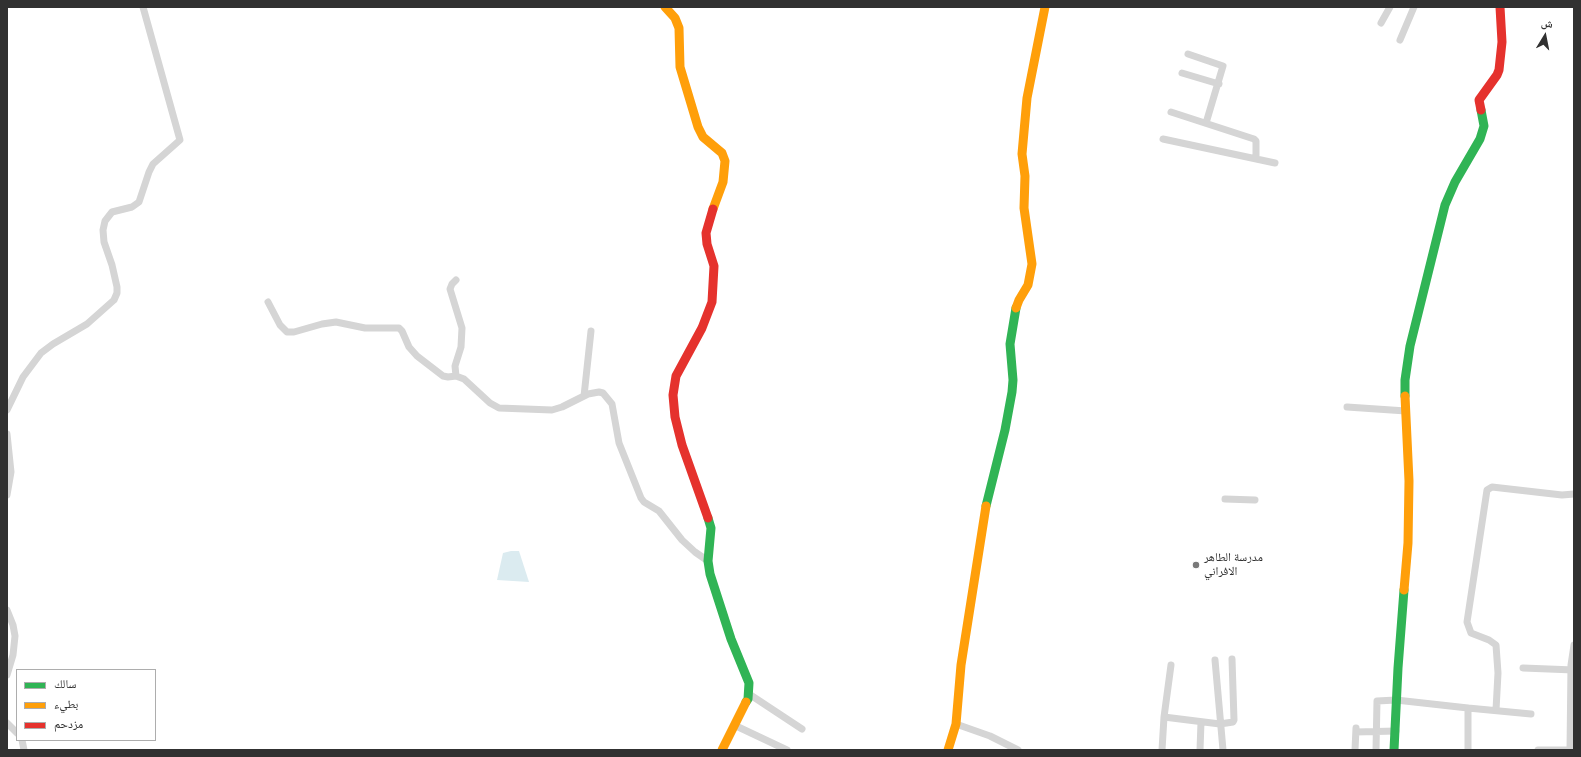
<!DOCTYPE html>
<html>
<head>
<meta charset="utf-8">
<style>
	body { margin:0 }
	#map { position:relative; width:1581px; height:757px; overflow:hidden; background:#fff; font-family:Roboto,"Noto Naskh Arabic",sans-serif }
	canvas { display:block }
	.frame { position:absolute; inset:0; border:8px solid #313131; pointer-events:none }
	.legend { position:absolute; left:16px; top:669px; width:140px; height:72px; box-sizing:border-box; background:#fff; border:1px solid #adadad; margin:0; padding:5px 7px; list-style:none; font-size:12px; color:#313131 }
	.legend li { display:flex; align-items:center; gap:8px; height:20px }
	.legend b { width:20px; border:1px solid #adadad }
	.north { position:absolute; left:1525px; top:16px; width:40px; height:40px; -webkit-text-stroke:3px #fff; paint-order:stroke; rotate:10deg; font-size:11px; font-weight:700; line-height:16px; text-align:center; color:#313131 }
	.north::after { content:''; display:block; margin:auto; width:14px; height:18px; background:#313131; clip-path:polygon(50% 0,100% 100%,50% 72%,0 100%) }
</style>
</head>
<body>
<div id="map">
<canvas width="1581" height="757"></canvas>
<div class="frame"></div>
<ul class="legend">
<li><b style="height:5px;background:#30b455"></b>سالك</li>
<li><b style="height:5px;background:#ff9f0a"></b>بطيء</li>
<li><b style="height:5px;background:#e5322d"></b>مزدحم</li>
</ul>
<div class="north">ش</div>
</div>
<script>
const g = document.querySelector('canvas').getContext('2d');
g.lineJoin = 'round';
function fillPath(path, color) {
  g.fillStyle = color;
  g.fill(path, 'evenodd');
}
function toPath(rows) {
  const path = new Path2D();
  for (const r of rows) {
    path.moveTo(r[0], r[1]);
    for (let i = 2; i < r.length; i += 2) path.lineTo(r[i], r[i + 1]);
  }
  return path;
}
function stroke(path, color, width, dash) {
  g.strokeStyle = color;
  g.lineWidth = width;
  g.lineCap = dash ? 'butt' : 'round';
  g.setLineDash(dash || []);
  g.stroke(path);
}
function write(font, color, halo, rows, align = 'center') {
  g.font = font + ' Roboto,"Noto Naskh Arabic",sans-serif';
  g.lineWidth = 4;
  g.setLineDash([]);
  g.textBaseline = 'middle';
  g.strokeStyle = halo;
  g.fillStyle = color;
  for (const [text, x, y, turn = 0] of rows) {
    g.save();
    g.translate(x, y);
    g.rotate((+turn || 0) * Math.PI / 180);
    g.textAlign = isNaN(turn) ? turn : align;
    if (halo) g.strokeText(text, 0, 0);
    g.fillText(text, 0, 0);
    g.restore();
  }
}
fillPath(toPath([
	[511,551,519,551,529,582,497,580,503,553]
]), '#dbebf0');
stroke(toPath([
	[1381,23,1390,7],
	[1400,40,1414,7],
	[1188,54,1223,66,1206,123],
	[1182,73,1219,84],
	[1171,112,1254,139,1256,141,1256,159],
	[1163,139,1275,163],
	[456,280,452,284,450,289,462,328,461,347,455,366,456,376],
	[268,302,280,325,287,332,294,332,322,324,336,322,365,328,399,328,402,331,409,347,417,356,443,376,448,377,456,376,464,379,490,403,499,408,552,410,562,407,588,394,599,392,603,393,612,404,619,443,641,498,644,502,659,511,682,540,695,552,708,561],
	[584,396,591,331],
	[1347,407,1406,411],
	[7,410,23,377,41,353,53,344,87,324,114,300,117,293,117,287,112,265,104,242,103,230,105,221,112,212,132,207,139,202,149,172,153,164,180,140,143,7],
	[7,434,11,472,7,495],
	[1225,499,1255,500],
	[7,610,13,625,15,636,13,655,7,675],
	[1215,660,1223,750],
	[1171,665,1164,717,1220,724,1233,722,1234,720,1232,659],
	[1523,668,1574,670],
	[749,694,802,729],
	[1468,708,1531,714],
	[1496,710,1498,673,1496,645,1489,640,1471,633,1467,622,1487,490,1492,487,1562,495,1574,494],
	[7,723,17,733],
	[956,724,990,736,1018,750],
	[734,725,787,750],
	[1356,732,1396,731],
	[22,740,24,750],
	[1162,750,1164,717],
	[1200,750,1201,722],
	[1355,750,1356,728],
	[1376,750,1377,701,1396,700,1468,708,1468,750],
	[1538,750,1570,750],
	[1570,750,1571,665,1574,645]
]), '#d5d5d5', 7);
stroke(toPath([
	[1405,396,1405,380,1410,346,1445,205,1455,182,1480,139,1484,126,1481,110],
	[986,506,1005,430,1012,392,1013,380,1010,344,1016,308],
	[708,518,711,528,708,561,710,574,731,639,749,683,748,699,746,702],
	[1394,750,1398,668,1404,590]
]), '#30b455', 9);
stroke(toPath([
	[665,7,675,18,679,28,680,67,698,127,703,137,722,153,725,161,723,182,713,209],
	[1016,308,1019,300,1028,285,1032,264,1024,208,1025,176,1022,154,1027,98,1045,7],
	[1404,590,1408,543,1409,481,1405,396],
	[722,750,746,702],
	[948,750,956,724,961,665,986,506]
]), '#ff9f0a', 9);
stroke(toPath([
	[1481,110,1479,100,1497,75,1499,70,1502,42,1500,7],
	[708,518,682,445,675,417,673,395,676,376,702,328,712,302,714,266,707,244,706,233,713,209]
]), '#e5322d', 9);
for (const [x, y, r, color] of [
	[1196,565,4,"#797979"]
]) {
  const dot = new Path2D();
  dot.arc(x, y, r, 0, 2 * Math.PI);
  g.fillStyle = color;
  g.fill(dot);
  stroke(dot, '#fff', 1.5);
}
write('12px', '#313131', '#fff', [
	["مدرسة الطاهر",1204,558],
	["الافراني",1204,572]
], 'left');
</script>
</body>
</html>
